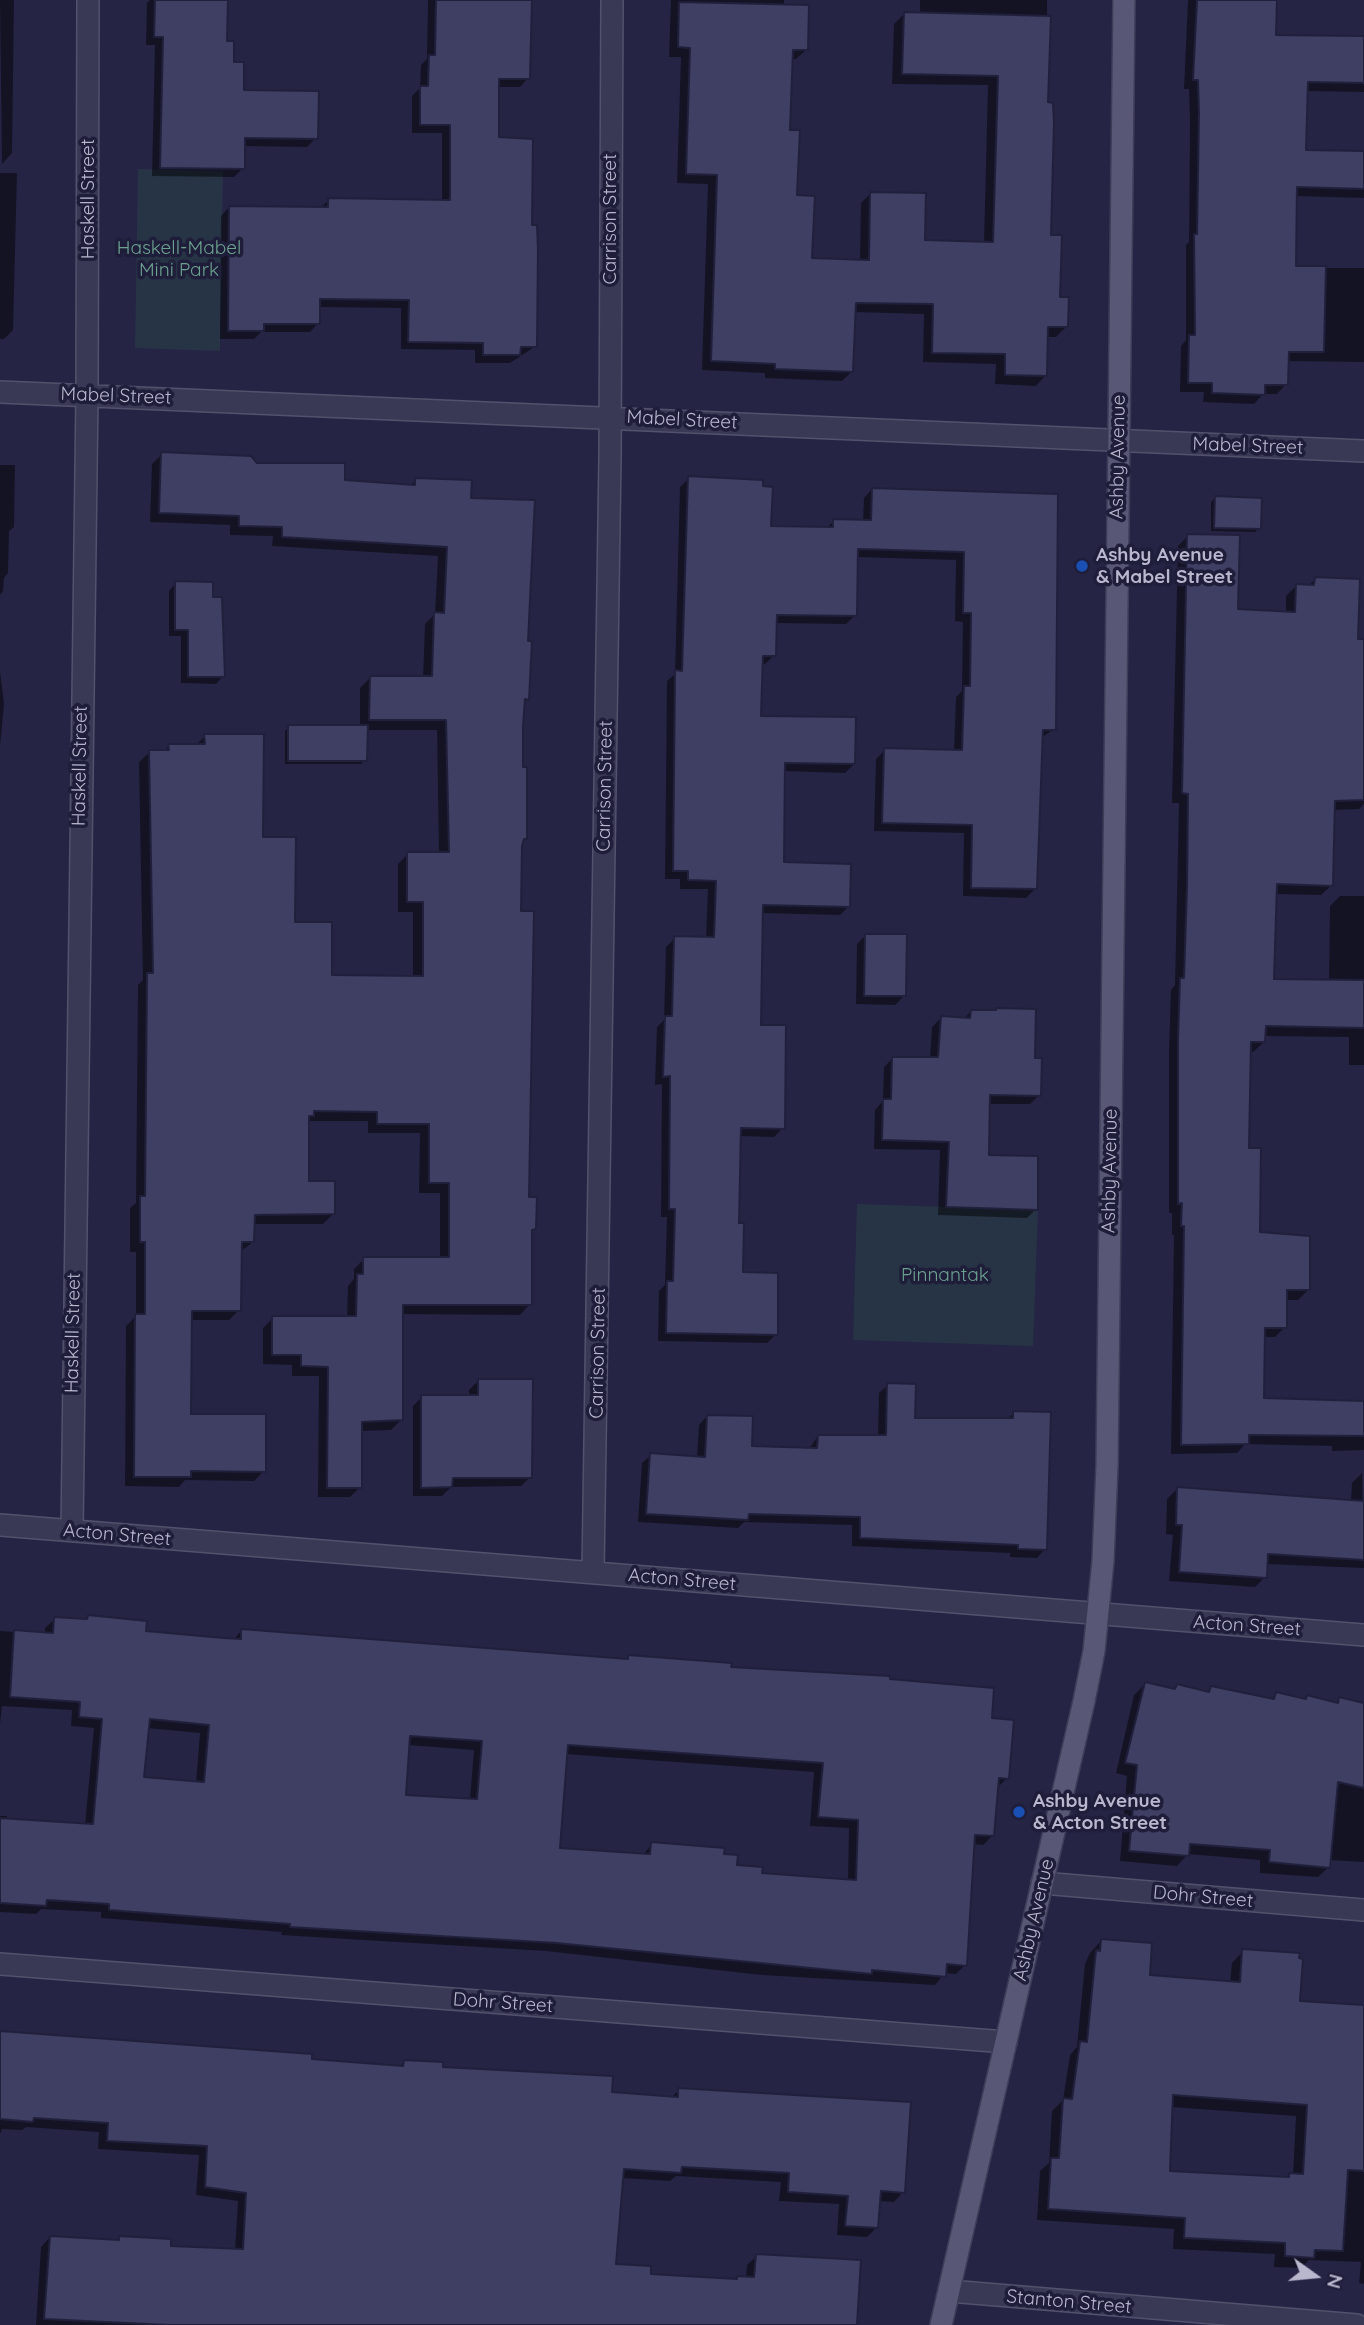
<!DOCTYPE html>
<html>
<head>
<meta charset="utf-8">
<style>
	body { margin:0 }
	#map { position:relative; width:1364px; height:2325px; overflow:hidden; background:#252445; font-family:Quicksand,sans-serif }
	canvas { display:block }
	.north { position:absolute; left:1280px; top:2241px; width:70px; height:70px; -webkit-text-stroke:5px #1f1e3a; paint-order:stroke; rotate:105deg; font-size:19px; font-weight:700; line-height:28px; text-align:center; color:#b8b7ce }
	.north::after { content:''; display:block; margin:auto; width:24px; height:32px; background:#b8b7ce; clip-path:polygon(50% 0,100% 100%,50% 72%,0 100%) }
</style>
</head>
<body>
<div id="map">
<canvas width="1364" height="2325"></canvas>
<div class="north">N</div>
</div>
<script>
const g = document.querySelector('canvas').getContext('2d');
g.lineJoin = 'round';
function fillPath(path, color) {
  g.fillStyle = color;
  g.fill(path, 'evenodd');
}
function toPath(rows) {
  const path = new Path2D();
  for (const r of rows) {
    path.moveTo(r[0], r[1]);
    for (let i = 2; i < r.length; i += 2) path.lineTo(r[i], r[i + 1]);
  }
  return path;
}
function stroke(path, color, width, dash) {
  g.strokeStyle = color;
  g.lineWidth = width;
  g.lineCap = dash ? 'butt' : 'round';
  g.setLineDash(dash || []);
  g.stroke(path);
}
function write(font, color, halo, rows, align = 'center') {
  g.font = font + ' Quicksand,sans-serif';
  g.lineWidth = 7;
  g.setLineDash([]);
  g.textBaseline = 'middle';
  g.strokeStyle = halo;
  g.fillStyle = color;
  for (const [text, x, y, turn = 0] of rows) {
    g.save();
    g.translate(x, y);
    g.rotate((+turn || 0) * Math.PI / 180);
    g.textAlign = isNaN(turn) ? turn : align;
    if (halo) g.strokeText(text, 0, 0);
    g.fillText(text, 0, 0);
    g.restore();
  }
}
fillPath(toPath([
	[138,169,223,171,220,351,135,348],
	[857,1204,1038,1210,1033,1346,853,1340]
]), '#273446');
fillPath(toPath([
	[0,0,14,0,12,153,2,164],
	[150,0,226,0,226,43,242,92,316,138,307,147,243,146,243,168,234,177,152,176,155,45,146,45,147,3],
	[428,0,529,0,528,78,520,87,498,87,497,138,530,226,536,346,510,363,475,363,475,350,401,349,401,308,319,307,318,323,310,332,261,332,254,339,220,339,221,216,229,207,320,208,329,200,442,201,442,133,412,133,412,96,420,88,421,65,427,59],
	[671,0,784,0,784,6,806,50,796,59,790,59,788,131,795,197,810,259,860,261,861,203,871,193,923,242,984,243,988,85,892,84,894,24,904,14,920,14,920,0,1047,0,1049,236,1066,327,1056,337,1046,337,1045,376,1036,386,995,384,996,364,923,362,924,314,854,312,852,371,842,381,765,378,765,373,702,370,708,184,677,183,681,57,669,57],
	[1188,0,1276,0,1275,36,1364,38,1364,92,1306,91,1304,151,1364,153,1364,198,1295,196,1294,268,1364,268,1364,362,1287,361,1286,384,1277,394,1263,394,1254,404,1203,402,1204,392,1180,392,1181,346,1186,340,1186,245,1189,242,1190,123,1189,89,1184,89],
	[0,173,17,173,13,330,4,339,0,339],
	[162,454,257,465,343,482,410,486,416,480,469,499,526,643,528,699,523,704,521,727,526,838,521,843,519,913,527,1199,535,1229,530,1233,530,1304,520,1315,401,1314,401,1420,391,1430,360,1431,360,1487,350,1497,318,1497,319,1376,292,1376,292,1365,263,1364,263,1328,273,1318,347,1318,348,1286,354,1279,354,1269,364,1259,440,1259,440,1193,419,1193,420,1133,368,1133,368,1121,307,1121,307,1183,333,1214,323,1224,253,1224,253,1242,240,1252,239,1310,229,1320,190,1320,189,1416,264,1471,254,1481,185,1480,179,1487,125,1486,126,1326,136,1316,136,1252,130,1252,130,1208,136,1203,138,985,143,980,139,762,150,752,163,752,169,746,195,746,205,736,261,838,293,924,330,977,413,977,413,912,398,912,398,864,408,854,439,854,437,730,366,730,365,760,361,764,285,764,285,731,289,727,360,727,360,688,370,678,423,678,425,624,435,614,438,556,272,546,273,536,230,535,230,525,150,522,152,464],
	[0,465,15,465,14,527,9,531,8,573,4,578,3,591,0,595],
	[689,478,769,527,826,528,834,521,863,522,864,498,872,489,1056,496,1054,729,1041,738,1035,889,1026,898,963,896,964,833,874,831,876,759,885,750,954,752,956,697,962,691,963,622,955,621,956,560,856,557,855,615,846,624,775,623,774,655,765,664,761,664,760,717,854,764,845,773,783,771,782,864,849,906,840,915,761,913,759,1026,783,1128,774,1137,739,1136,738,1225,741,1273,776,1334,767,1343,658,1341,659,1291,665,1285,667,1217,661,1217,662,1084,655,1085,657,1027,664,1020,666,947,675,938,706,939,708,889,680,889,680,879,665,879,667,681,675,674,680,487],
	[1215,498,1259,528,1255,532,1211,531,1211,502],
	[1188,536,1236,611,1286,613,1286,596,1296,586,1308,586,1316,579,1356,640,1364,707,1364,804,1359,809,1333,810,1332,885,1321,895,1275,894,1272,981,1329,981,1330,906,1340,896,1364,896,1364,1065,1349,1065,1349,1037,1264,1036,1264,1042,1253,1052,1249,1051,1247,1149,1258,1234,1308,1290,1298,1300,1286,1300,1285,1327,1275,1337,1263,1337,1263,1400,1364,1402,1364,1450,1332,1451,1332,1446,1245,1444,1237,1453,1171,1454,1174,1235,1172,1235,1172,1213,1169,1213,1169,1051,1171,990,1175,985,1179,803,1172,803,1178,546],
	[176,583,211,599,223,676,216,684,181,683,181,636,169,636,169,591],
	[0,671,4,704,0,746],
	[866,935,904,996,895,1005,856,1004,857,944],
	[971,1011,1033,1060,1039,1095,1030,1104,988,1104,988,1156,1036,1209,1027,1218,938,1215,940,1150,874,1149,875,1110,883,1101,884,1067,893,1058,930,1059,932,1027,941,1018,964,1019],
	[478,1381,530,1477,521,1486,451,1487,442,1496,413,1496,413,1406,422,1397,469,1396,469,1390],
	[888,1385,914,1420,1007,1420,1014,1412,1045,1549,1037,1558,1010,1557,1010,1553,852,1546,852,1525,744,1522,738,1528,638,1522,642,1463,651,1455,697,1458,699,1425,707,1416,750,1448,809,1449,818,1436,878,1436,879,1393],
	[1362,1473,1364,1568,1266,1564,1265,1577,1255,1587,1169,1581,1173,1535,1166,1534,1167,1499,1177,1489,1351,1502,1352,1483],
	[88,1617,144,1633,233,1640,242,1630,625,1660,629,1656,729,1669,888,1680,990,1719,1007,1778,998,1787,992,1836,983,1845,973,1844,965,1965,956,1974,945,1973,935,1985,762,1975,546,1951,281,1935,282,1932,101,1918,101,1912,41,1909,36,1914,0,1912,0,1816,7,1816,7,1820,85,1825,94,1728,71,1726,72,1710,2,1706,0,1724,0,1631,45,1634,45,1628,55,1619,85,1621],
	[147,1728,200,1733,196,1783,142,1779],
	[408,1745,474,1750,470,1800,404,1796],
	[565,1754,814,1772,810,1826,849,1828,848,1881,760,1874,736,1867,723,1855,652,1844,642,1856,559,1850],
	[1145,1684,1173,1690,1177,1686,1206,1693,1211,1688,1271,1700,1277,1694,1335,1704,1340,1699,1364,1705,1364,1862,1329,1860,1329,1867,1318,1877,1260,1873,1260,1860,1188,1854,1177,1866,1120,1861,1127,1776,1116,1773,1134,1695],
	[1101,1941,1148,1977,1230,1983,1232,1963,1243,1951,1298,2003,1364,2006,1364,2284,1359,2283,1361,2262,1309,2260,1301,2268,1274,2267,1275,2254,1173,2249,1174,2229,1037,2220,1040,2171,1049,2163,1052,2111,1063,2100,1070,2055,1077,2047,1085,1964,1090,1953],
	[1171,2107,1296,2116,1293,2175,1286,2178,1169,2172],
	[0,2034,399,2067,404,2062,610,2093,671,2098,679,2090,903,2192,894,2202,879,2201,877,2227,867,2237,837,2235,839,2204,779,2201,781,2182,676,2176,670,2181,621,2178,614,2265,649,2276,734,2281,738,2278,746,2278,747,2265,757,2256,855,2325,36,2325,41,2247,50,2237,115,2242,120,2238,169,2247,235,2251,238,2201,196,2195,199,2155,98,2149,99,2132,26,2127,22,2130,2,2129,0,2134]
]), '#0007');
const building = toPath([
	[155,0,228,0,227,41,234,41,234,62,244,62,244,90,319,91,318,139,245,138,245,169,160,168,163,37,154,37,155,0],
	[436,0,532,0,530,79,499,79,499,137,533,139,532,225,537,225,538,249,537,347,521,347,520,355,483,355,483,343,408,342,409,300,320,299,320,324,264,324,264,331,228,331,229,206,328,207,328,198,450,200,450,125,420,125,420,86,428,86,429,55,435,55,436,0],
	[1197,0,1277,0,1276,35,1364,36,1364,83,1308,82,1306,150,1364,151,1364,189,1297,187,1296,266,1326,266,1324,352,1289,352,1288,385,1265,385,1265,395,1212,393,1212,383,1188,383,1189,335,1195,335,1194,234,1197,234,1199,113,1198,80,1193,80,1197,0],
	[679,2,809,5,808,50,793,50,790,130,800,130,797,195,815,196,812,258,869,260,870,192,926,193,925,240,993,242,998,76,902,74,904,12,1051,16,1048,102,1053,103,1054,123,1051,235,1062,235,1060,297,1069,297,1068,327,1048,327,1047,376,1005,375,1005,354,932,353,933,304,856,303,853,372,775,369,775,364,711,361,717,175,686,174,690,48,678,47,679,2],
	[161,452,251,456,257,463,345,463,345,480,415,485,415,478,472,480,471,498,535,500,528,641,532,641,529,700,525,699,523,727,523,767,527,767,527,839,524,839,522,846,521,911,534,911,529,1197,537,1197,536,1229,532,1230,532,1305,403,1305,403,1420,362,1422,362,1488,327,1488,328,1367,301,1366,301,1355,272,1355,272,1316,356,1316,357,1274,363,1274,363,1257,449,1257,449,1183,429,1183,429,1124,377,1124,377,1112,314,1111,314,1116,309,1116,309,1181,335,1181,335,1214,255,1215,254,1242,242,1242,241,1311,192,1311,191,1414,266,1414,266,1472,191,1471,191,1477,134,1477,135,1314,145,1314,145,1242,140,1242,140,1196,145,1196,147,973,153,973,149,750,169,750,168,744,205,744,204,734,264,734,263,837,296,837,295,922,332,922,332,975,423,976,423,902,407,902,407,852,449,852,446,720,369,720,370,676,432,676,434,612,444,613,447,547,282,537,282,527,239,526,239,516,159,513,161,452],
	[688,476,763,480,763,486,773,487,771,526,833,527,833,519,871,520,872,488,1058,494,1056,730,1043,730,1037,889,971,888,972,825,882,823,884,748,962,750,964,686,970,686,971,613,963,613,964,552,858,549,857,616,777,615,776,656,763,656,761,716,856,717,855,764,785,763,784,862,851,864,850,907,763,905,761,1025,786,1025,785,1129,741,1128,739,1223,744,1223,743,1272,778,1273,778,1335,666,1333,667,1281,673,1281,675,1209,669,1209,670,1076,663,1077,665,1016,672,1016,674,936,714,937,716,881,688,880,688,871,673,871,675,670,682,671,688,476],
	[1215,496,1262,498,1261,529,1214,528,1215,496],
	[1187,534,1240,535,1238,609,1295,612,1296,584,1314,585,1315,577,1360,579,1358,639,1364,639,1364,800,1335,801,1333,886,1277,884,1274,979,1364,980,1364,1028,1266,1026,1265,1042,1251,1042,1249,1148,1261,1148,1260,1232,1310,1236,1310,1290,1287,1290,1287,1328,1265,1328,1264,1398,1364,1401,1364,1436,1249,1435,1249,1444,1181,1445,1184,1226,1181,1226,1182,1203,1178,1204,1178,1040,1180,978,1184,978,1187,887,1188,794,1182,793,1187,534],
	[175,581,213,582,213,597,222,597,225,677,188,677,188,630,175,630,175,581],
	[288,725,368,725,367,761,288,761,288,725],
	[865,934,907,934,906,996,864,996,865,934],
	[996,1008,1036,1009,1035,1058,1042,1058,1041,1096,990,1095,989,1155,1038,1156,1038,1210,946,1207,949,1142,882,1140,883,1099,891,1099,892,1057,938,1057,941,1016,970,1018,971,1010,996,1010,996,1008],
	[478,1379,533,1379,532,1478,453,1478,452,1487,421,1488,421,1395,478,1395,478,1379],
	[887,1383,916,1384,915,1418,1013,1418,1013,1411,1051,1412,1047,1550,1018,1549,1018,1545,860,1538,860,1517,749,1514,748,1520,646,1514,650,1453,705,1457,707,1415,753,1416,752,1446,817,1448,818,1435,886,1435,887,1383],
	[1177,1487,1364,1501,1364,1560,1268,1554,1267,1578,1179,1572,1182,1525,1176,1525,1177,1487],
	[88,1615,147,1621,146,1631,224,1638,241,1639,241,1629,628,1659,628,1655,732,1663,731,1667,890,1676,890,1679,994,1688,992,1718,1014,1720,1009,1779,999,1778,994,1836,975,1835,967,1966,947,1964,946,1977,872,1970,872,1974,556,1943,290,1927,290,1924,109,1910,109,1904,47,1900,46,1906,0,1903,0,1818,93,1824,102,1719,79,1717,80,1702,10,1697,14,1630,53,1633,54,1617,87,1619,88,1615],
	[150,1719,209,1725,204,1782,144,1777,150,1719],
	[410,1736,482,1741,477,1799,406,1795,410,1736],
	[568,1745,823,1763,818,1817,858,1820,856,1880,762,1873,763,1867,737,1865,738,1855,724,1854,725,1848,651,1842,650,1854,560,1848,568,1745],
	[1145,1682,1175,1689,1177,1684,1209,1692,1211,1686,1274,1699,1276,1692,1306,1699,1307,1695,1338,1703,1339,1697,1364,1703,1364,1788,1338,1782,1330,1868,1269,1862,1270,1850,1190,1844,1189,1856,1129,1851,1137,1765,1125,1763,1145,1682],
	[1101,1939,1152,1943,1150,1975,1240,1982,1242,1949,1300,1953,1299,1958,1303,1959,1300,2001,1364,2005,1364,2171,1348,2170,1343,2251,1315,2250,1314,2258,1285,2256,1285,2243,1184,2238,1185,2218,1048,2209,1051,2158,1059,2158,1063,2098,1072,2099,1080,2041,1087,2042,1096,1950,1100,1951,1101,1939],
	[1173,2095,1307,2105,1303,2174,1289,2173,1289,2177,1170,2171,1173,2095],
	[0,2031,312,2054,312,2059,403,2066,404,2060,443,2062,443,2067,613,2076,612,2092,678,2097,678,2088,911,2102,905,2193,881,2191,878,2228,845,2226,848,2196,788,2192,789,2173,682,2167,681,2173,624,2169,616,2264,651,2266,651,2274,737,2279,737,2276,754,2277,756,2254,861,2260,857,2325,169,2325,44,2319,50,2236,119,2240,119,2236,171,2239,171,2246,243,2249,246,2193,205,2187,207,2146,107,2141,108,2123,34,2118,33,2122,0,2119,0,2031]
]);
fillPath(building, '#3f3e63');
stroke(building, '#21203c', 2);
const minor = toPath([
	[0,392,1364,451],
	[0,1525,1364,1635],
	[72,1531,87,395,88,0],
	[593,1572,610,457,612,0],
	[1042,1883,1364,1910],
	[0,1964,1006,2042],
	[949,2291,1357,2325]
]);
const major = toPath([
	[941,2325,1084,1701,1094,1651,1103,1561,1107,1466,1124,0]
]);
stroke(minor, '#53526c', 24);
stroke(major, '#3e3d58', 24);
stroke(minor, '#3a3955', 21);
stroke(major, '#585775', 21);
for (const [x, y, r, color] of [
	[1082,566,7,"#1a4fb4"],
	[1019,1812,7,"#1a4fb4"]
]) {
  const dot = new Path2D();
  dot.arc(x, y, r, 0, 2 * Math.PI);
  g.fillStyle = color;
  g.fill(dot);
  stroke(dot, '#1f1e3a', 2.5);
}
write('19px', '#b8b7ce', '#1f1e3a', [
	["Haskell Street",88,199,-90],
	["Carrison Street",610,219,-90],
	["Mabel Street",116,396,2],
	["Mabel Street",682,420,3],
	["Mabel Street",1248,446,2],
	["Ashby Avenue",1118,457,-89],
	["Haskell Street",80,766,-89],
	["Carrison Street",605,786,-89],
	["Ashby Avenue",1110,1171,-89],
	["Haskell Street",73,1333,-89],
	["Carrison Street",598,1353,-89],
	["Acton Street",117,1535,5],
	["Acton Street",682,1580,5],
	["Acton Street",1247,1626,4],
	["Dohr Street",1203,1897,5],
	["Ashby Avenue",1034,1920,-77],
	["Dohr Street",503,2003,4],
	["Stanton Street",1069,2302,5]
]);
write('19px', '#6ca190', '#1f1e3a', [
	["Haskell-Mabel",179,248],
	["Mini Park",179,270],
	["Pinnantak",945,1275]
]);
write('bold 19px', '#b8b7ce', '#1f1e3a', [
	["Ashby Avenue",1096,555],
	["& Mabel Street",1096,577],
	["Ashby Avenue",1033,1801],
	["& Acton Street",1033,1823]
], 'left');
</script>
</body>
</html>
